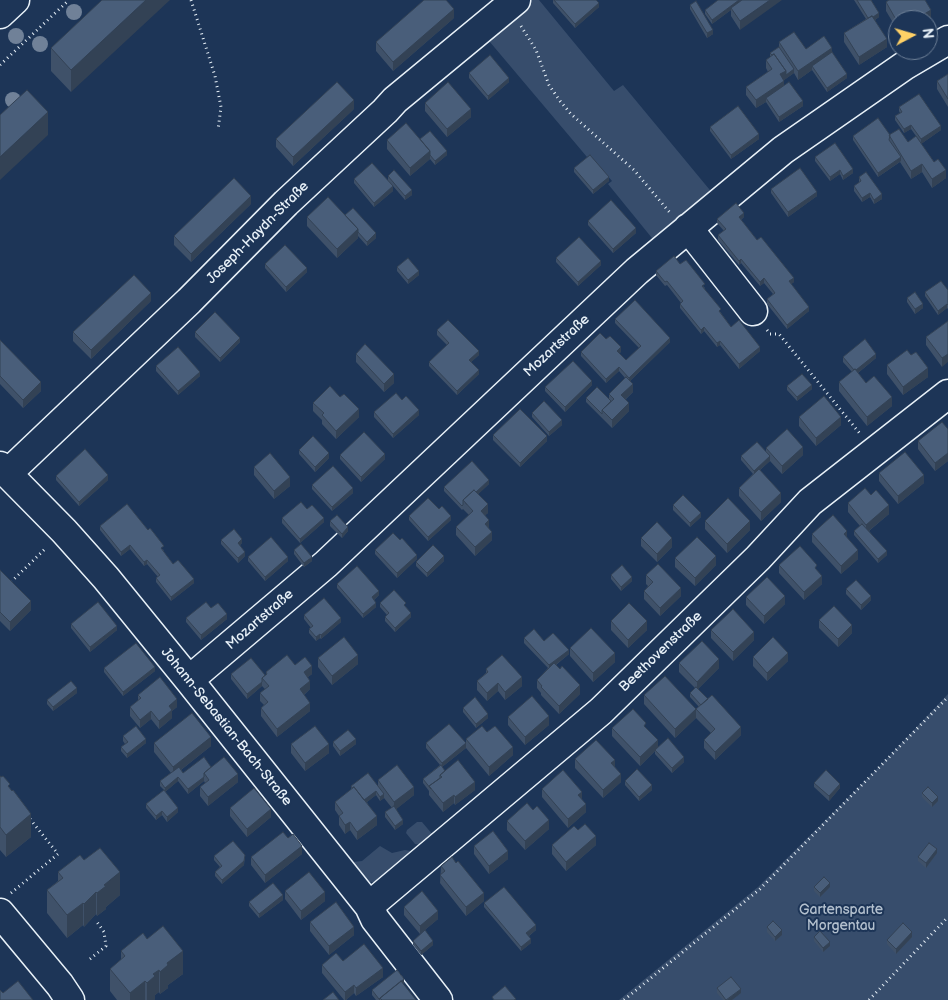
<!DOCTYPE html>
<html>
<head>
<meta charset="utf-8">
<style>
	body { margin:0 }
	#map { position:relative; width:948px; height:1000px; overflow:hidden; background:#1d3557; font-family:"Balsamiq Sans",sans-serif }
	canvas { display:block }
	.north { position:absolute; left:888px; top:10px; width:50px; height:50px; box-sizing:border-box; background:#1d3557; border:1px solid #6e8097; border-radius:50%; rotate:84deg; font-size:14px; font-weight:700; line-height:20px; text-align:center; color:#e8f1f8 }
	.north::after { content:''; display:block; margin:auto; width:18px; height:22px; background:#ffd166; clip-path:polygon(50% 0,100% 100%,50% 72%,0 100%) }
</style>
</head>
<body>
<div id="map">
<canvas width="948" height="1000"></canvas>
<div class="north">N</div>
</div>
<script>
const g = document.querySelector('canvas').getContext('2d');
g.lineJoin = 'round';
function fillPath(path, color) {
  g.fillStyle = color;
  g.fill(path, 'evenodd');
}
function toPath(rows) {
  const path = new Path2D();
  for (const r of rows) {
    path.moveTo(r[0], r[1]);
    for (let i = 2; i < r.length; i += 2) path.lineTo(r[i], r[i + 1]);
  }
  return path;
}
function stroke(path, color, width, dash) {
  g.strokeStyle = color;
  g.lineWidth = width;
  g.lineCap = dash ? 'butt' : 'round';
  g.setLineDash(dash || []);
  g.stroke(path);
}
function write(font, color, halo, rows, align = 'center') {
  g.font = font + ' "Balsamiq Sans",sans-serif';
  g.lineWidth = 4;
  g.setLineDash([]);
  g.textBaseline = 'middle';
  g.strokeStyle = halo;
  g.fillStyle = color;
  for (const [text, x, y, turn = 0] of rows) {
    g.save();
    g.translate(x, y);
    g.rotate((+turn || 0) * Math.PI / 180);
    g.textAlign = isNaN(turn) ? turn : align;
    if (halo) g.strokeText(text, 0, 0);
    g.fillText(text, 0, 0);
    g.restore();
  }
}
fillPath(toPath([
	[526,0,539,0,614,91,623,85,714,195,656,243,608,184,612,181,590,155,587,157,484,35],
	[948,694,948,1000,619,1000,758,887,876,770],
	[417,822,422,822,438,841,430,846,415,844,406,833,407,830],
	[380,846,392,853,405,850,421,853,382,883,363,881,351,864,353,862,362,861]
]), '#374d6c');
const minor = toPath([
	[688,228,753,311],
	[0,466,64,531,106,578,189,680,369,906,375,919,438,1000],
	[7,474,189,301,286,203,385,111,395,100,516,0],
	[189,680,326,564,637,271,783,150,904,66,948,40],
	[369,906,601,711,758,558,810,502,948,394],
	[0,913,60,985,70,1000]
]);
const major = toPath([
	[0,14,15,0]
]);
stroke(minor, '#e8f1f8', 31);
stroke(major, '#e8f1f8', 31);
stroke(toPath([
	[191,0,215,76,221,107,218,130],
	[521,26,536,50,549,85,560,101,571,114,634,170,671,214],
	[0,65,69,0],
	[767,330,770,334,779,334,861,435],
	[11,582,46,548],
	[11,893,58,854,30,819],
	[90,959,106,946,104,932,97,922],
	[624,1000,760,889,948,697],
	[869,1000,948,917]
]), '#e8f1f8', 3, [1, 4]);
stroke(minor, '#1d3557', 28);
stroke(major, '#1d3557', 28);
g.fillStyle = '#708198';
for (const [x, y] of [
	[74,12],
	[16,36],
	[40,44],
	[13,100]
]) {
  g.beginPath();
  g.arc(x, y, 8, 0, 2 * Math.PI);
  g.fill();
}
fillPath(toPath([
	[102,0,71,92,51,71,51,48],
	[553,0,596,0,599,7,575,28,553,3],
	[742,0,740,30,731,16,731,10,712,24,705,14,705,10],
	[854,0,871,0,879,17,875,20,887,47,859,65,844,42,844,33,866,19],
	[886,2,931,18,898,20,898,31,886,11],
	[690,5,713,34,707,38,690,9],
	[454,18,393,71,376,51,376,42],
	[779,42,806,49,832,52,847,78,827,92,812,70,798,80,794,73,784,80,784,85,803,106,779,122,766,102,756,108,746,95,746,87,768,72,766,68,766,60,770,57,770,53,779,47],
	[469,73,509,82,488,100,469,78],
	[948,74,948,107,937,89,937,81],
	[425,103,471,117,447,137,425,111],
	[899,107,941,130,921,144,946,178,932,188,922,172,911,179,900,162,878,177,853,140,853,136,890,135,908,142,916,136,911,129,904,133,895,120,895,116,900,113,899,111],
	[354,109,293,166,276,147,276,139],
	[710,127,759,139,731,159,710,131],
	[420,139,447,155,435,165,430,159,410,176,387,149,387,140],
	[815,157,853,173,843,180,840,174,830,181,815,161],
	[574,168,609,181,593,194,574,172],
	[388,176,412,195,405,200,393,186,393,191,374,207,354,183,354,179,388,180],
	[859,177,882,199,874,204,870,197,862,202,854,191,854,186,859,183],
	[771,189,817,196,788,217,771,193],
	[251,204,191,262,174,245,174,236],
	[345,215,376,238,367,246,358,236,358,238,337,258,307,226,307,217],
	[744,217,741,220,757,240,794,282,791,284,809,311,787,329,767,304,767,299,773,294,764,283,760,286,741,263,739,265,718,240,718,235,724,231,717,223,717,219],
	[588,221,636,233,613,253,588,225],
	[556,258,601,265,578,286,556,262],
	[265,264,307,272,286,292,265,268],
	[680,264,705,288,704,289,721,313,731,327,760,351,739,369,720,345,717,347,704,331,701,334,680,308,680,304,681,303,667,285,665,286,656,275,656,271],
	[397,267,419,275,408,284,397,271],
	[948,290,948,309,947,308,938,315,925,296,925,292],
	[907,298,923,308,915,314,907,302],
	[151,301,91,359,73,341,73,332],
	[615,319,670,342,630,381,633,392,626,399,629,411,612,428,586,402,586,398,609,398,609,394,625,378,619,371,606,383,581,356,581,352,606,339,621,352,619,353,626,360,639,348,615,323],
	[948,321,942,367,926,345,926,337],
	[437,330,479,355,471,362,479,374,457,395,429,366,429,362,447,345,437,335],
	[195,332,240,342,220,362,195,337],
	[0,340,41,391,23,408,0,384],
	[356,354,394,383,384,392,356,362],
	[911,355,928,377,903,395,887,374,887,365],
	[843,357,876,358,858,373,866,383,892,406,867,426,839,391,839,382,852,372,843,362],
	[156,366,200,376,178,395,156,371],
	[592,385,565,412,545,391,545,387],
	[787,386,812,389,797,401,787,390],
	[402,400,419,415,393,438,374,417,374,412],
	[313,403,359,417,336,439,322,424,322,420,313,411],
	[532,413,562,425,549,436,532,417],
	[799,417,841,425,816,446,799,426],
	[948,429,948,461,935,471,918,449,918,441],
	[493,435,547,441,520,467,493,440],
	[766,448,803,455,782,474,770,461,760,470,781,502,761,521,739,496,739,488,753,474,741,460,741,456,766,452],
	[299,450,329,458,315,472,299,454],
	[340,455,385,459,361,482,340,459],
	[254,467,290,486,274,499,254,475],
	[879,473,924,483,898,504,879,481],
	[56,476,108,480,79,506,56,480],
	[489,484,478,494,488,513,485,515,492,540,475,556,456,535,456,527,469,515,463,509,462,510,444,491,444,487],
	[312,485,353,493,332,511,312,489],
	[848,503,889,514,869,531,887,555,878,563,854,535,854,531,860,526,848,512],
	[673,505,701,517,690,527,673,510],
	[439,509,451,520,428,541,409,520,409,516],
	[282,518,324,522,300,543,282,523],
	[330,521,348,531,342,538,330,526],
	[705,521,750,530,727,553,705,529],
	[100,526,164,550,163,551,173,564,194,583,171,601,156,582,156,578,158,577,147,564,144,566,130,549,121,556,100,530],
	[812,534,847,538,858,559,841,574,812,542],
	[641,538,672,547,657,562,641,546],
	[221,540,242,543,240,545,245,556,238,563,221,544],
	[294,550,312,561,304,567,294,554],
	[375,550,417,559,397,578,375,554],
	[248,557,288,561,265,581,248,561],
	[675,558,716,565,695,586,675,567],
	[444,561,427,577,416,566,416,562],
	[779,565,817,571,822,584,804,600,779,573],
	[0,570,31,610,10,631,0,621],
	[611,575,632,581,621,591,611,579],
	[646,575,681,596,660,616,644,599,644,591,648,586,646,584],
	[337,584,379,595,374,600,376,607,363,618,337,588],
	[846,589,871,600,861,610,846,594],
	[746,597,785,604,764,624,746,605],
	[380,603,406,607,411,617,395,632,385,621,385,617,387,615,380,607],
	[211,608,227,619,201,640,186,622,186,618],
	[304,615,341,622,321,639,320,638,316,641,309,633,309,629,311,628,304,619],
	[819,620,852,633,838,647,819,628],
	[611,621,647,630,628,648,611,630],
	[71,624,117,630,90,652,71,628],
	[711,630,754,640,733,661,711,638],
	[524,638,544,641,569,654,556,665,580,694,559,714,541,695,541,693,537,688,537,680,548,668,524,643],
	[570,648,615,662,593,682,570,656],
	[753,657,788,661,767,681,753,666],
	[318,658,358,664,332,685,318,667],
	[679,663,719,668,698,689,741,735,715,760,704,748,704,740,711,733,696,718,675,738,644,704,644,695,696,709,699,707,690,697,690,693,695,688,679,672],
	[295,665,312,674,308,677,310,689,304,695,310,711,277,737,261,716,261,708,264,705,260,701,260,693,265,689,262,686,247,699,231,679,231,674,265,675,266,675,266,672],
	[104,668,155,671,123,696,104,672],
	[486,669,522,686,505,700,498,691,487,701,477,690,477,681,486,673],
	[77,693,53,711,47,704,47,700],
	[138,695,177,707,172,711,172,718,159,729,151,719,140,728,130,716,130,707,138,701],
	[463,708,488,718,476,728,463,712],
	[508,717,549,725,525,745,508,725],
	[612,728,646,728,658,747,684,762,672,773,655,754,655,751,640,766,612,736],
	[123,736,146,743,127,758,121,751,121,747,125,744,123,741],
	[466,739,513,755,489,776,466,748],
	[333,742,356,744,340,756,333,746],
	[154,743,211,746,181,770,183,773,211,767,238,782,208,806,200,796,200,787,205,783,204,781,188,794,178,781,165,792,178,812,167,822,162,815,156,820,146,808,146,804,164,790,160,786,160,781,171,773,154,752],
	[426,743,466,748,442,767,445,771,475,790,455,805,454,803,443,812,429,795,429,791,423,783,423,779,440,765,426,748],
	[291,744,329,753,305,771,291,753],
	[575,759,615,767,621,782,603,798,575,768],
	[0,776,10,788,31,837,6,857,0,850],
	[378,780,414,795,396,809,403,824,395,830,385,817,385,812,392,808,384,798,380,801,376,795,367,802,377,825,357,840,350,830,345,834,339,825,339,816,335,810,335,802,351,790,351,786,378,785],
	[625,781,652,790,639,801,625,785],
	[814,783,840,788,829,801,814,787],
	[542,789,582,800,586,812,568,828,542,797],
	[922,793,938,801,932,807,922,797],
	[230,808,271,817,247,837,230,816],
	[533,810,549,829,525,850,507,830,507,821],
	[578,830,596,845,566,871,552,854,552,845],
	[474,846,508,859,489,874,474,854],
	[937,853,926,868,918,861,918,857],
	[302,854,265,883,251,865,251,857],
	[245,855,244,865,222,884,215,876,215,872,220,867,214,860,214,856],
	[84,860,120,895,106,907,106,909,97,916,96,914,84,927,83,925,67,938,47,913,47,890,58,881,58,872],
	[441,866,484,901,466,916,440,883],
	[814,887,830,887,820,897,814,891],
	[285,891,325,901,301,920,285,899],
	[283,900,259,918,249,906,249,902],
	[484,903,536,930,529,936,531,943,521,951,484,907],
	[404,907,438,919,420,934,404,915],
	[310,922,354,935,329,955,310,931],
	[767,927,782,935,775,941,767,932],
	[814,937,830,946,823,952,814,941],
	[912,937,896,954,887,944,887,940],
	[147,939,183,974,168,985,168,988,160,994,159,992,155,995,155,999,154,1000,117,1000,110,991,110,969,121,960,121,951],
	[413,941,433,945,421,955,413,945],
	[343,961,383,977,356,996,354,993,346,1000,344,1000,322,973,322,965],
	[404,983,403,984,416,1000,376,1000,372,995,372,990],
	[717,988,741,993,732,1000,723,1000,717,993]
]), '#3f5169');
fillPath(toPath([
	[146,0,170,0,71,92,71,70],
	[739,0,742,0,731,8,731,10,712,24,712,20],
	[770,0,782,0,740,30,740,21],
	[599,3,599,7,575,28,575,24],
	[454,9,454,18,393,71,393,62],
	[931,10,931,18,928,20,914,20],
	[879,13,879,17,869,24,869,19],
	[713,30,713,34,707,38,707,33],
	[887,39,887,47,859,65,859,57],
	[832,48,832,57,812,66,812,70,798,80,798,71],
	[794,69,794,73,780,83,780,74,786,71],
	[847,74,847,78,827,92,827,88],
	[509,78,509,82,488,100,488,96],
	[784,81,784,89,766,98,766,102,756,108,756,100],
	[354,100,354,109,293,166,293,157],
	[803,101,803,106,779,122,779,117],
	[471,109,471,117,447,137,447,129],
	[48,112,48,135,0,180,0,157],
	[911,125,911,129,904,133,904,129],
	[941,126,941,130,921,144,921,139],
	[759,134,759,139,731,159,731,155],
	[430,151,430,159,410,176,410,168],
	[447,151,447,155,435,165,435,161],
	[901,157,901,161,878,177,878,173],
	[922,164,922,172,911,179,911,171],
	[853,169,853,173,843,180,843,176],
	[840,170,840,174,830,181,830,177],
	[946,170,946,178,932,188,932,179],
	[609,177,609,181,593,194,593,190],
	[393,186,393,191,374,207,374,203],
	[412,190,412,195,405,200,405,196],
	[817,192,817,196,788,217,788,212],
	[870,193,870,197,862,202,862,198],
	[882,194,882,199,874,204,874,200],
	[251,196,251,204,191,262,191,254],
	[744,213,744,217,739,221,739,217],
	[636,228,636,233,613,253,613,249],
	[358,229,358,238,337,258,337,249],
	[376,233,376,238,367,246,367,242],
	[741,259,741,263,739,265,739,261],
	[601,261,601,265,578,286,578,282],
	[307,268,307,272,286,292,286,287],
	[419,271,419,275,408,284,408,280],
	[764,278,764,283,760,286,760,282],
	[794,278,794,282,789,286,789,281],
	[151,293,151,301,91,359,91,350],
	[923,304,923,308,915,314,915,309],
	[947,304,947,308,938,315,938,311],
	[809,307,809,311,787,329,787,325],
	[704,327,704,331,701,334,701,330],
	[240,338,240,342,220,362,220,358],
	[670,338,670,342,629,382,629,378],
	[720,341,720,345,717,347,717,343],
	[621,347,621,352,617,355,617,351],
	[760,347,760,351,739,369,739,364],
	[479,351,479,355,469,364,469,360],
	[876,354,876,358,854,376,854,371],
	[948,354,948,362,942,367,942,358],
	[619,367,619,371,606,383,606,379],
	[928,368,928,377,903,395,903,387],
	[479,370,479,374,457,395,457,391],
	[200,372,200,376,178,395,178,391],
	[394,374,394,383,384,392,384,384],
	[592,381,592,385,565,412,565,407],
	[41,382,41,391,23,408,23,400],
	[633,384,633,392,621,403,621,395],
	[812,385,812,389,797,401,797,397],
	[892,397,892,406,867,426,867,417],
	[629,403,629,411,612,428,612,420],
	[359,409,359,417,336,439,336,431],
	[419,410,419,415,393,438,393,434],
	[841,417,841,425,816,446,816,438],
	[562,420,562,425,549,436,549,432],
	[547,436,547,441,520,467,520,463],
	[803,447,803,455,782,474,782,466],
	[329,453,329,458,315,472,315,467],
	[948,453,948,461,935,471,935,463],
	[385,454,385,459,361,482,361,477],
	[770,456,770,461,754,475,754,471],
	[108,475,108,480,79,506,79,502],
	[924,475,924,483,898,504,898,496],
	[290,477,290,486,274,499,274,491],
	[489,480,489,484,467,505,465,503],
	[353,488,353,493,332,511,332,507],
	[781,493,781,502,761,521,761,512],
	[488,504,488,513,481,519,481,511],
	[889,505,889,514,866,533,866,525],
	[701,513,701,517,690,527,690,523],
	[451,516,451,520,428,541,428,537],
	[324,518,324,522,300,543,300,539],
	[489,520,489,528,485,524],
	[750,521,750,530,727,553,727,544],
	[348,527,348,531,342,538,342,534],
	[847,531,847,539,844,534],
	[492,532,492,540,475,556,475,547],
	[672,538,672,547,657,562,657,554],
	[242,539,242,543,238,547,238,543],
	[130,545,130,549,121,556,121,552],
	[858,550,858,559,841,574,841,566],
	[887,551,887,555,878,563,878,559],
	[245,552,245,556,238,563,238,558],
	[417,555,417,559,397,578,397,573],
	[444,556,444,561,427,577,427,573],
	[716,556,716,565,695,586,695,578],
	[288,557,288,561,265,581,265,577],
	[312,557,312,561,304,567,304,563],
	[147,560,147,564,144,566,144,562],
	[822,576,822,584,804,600,804,592],
	[632,577,632,581,621,591,621,587],
	[194,579,194,583,171,601,171,597],
	[681,588,681,596,660,616,660,608],
	[379,591,379,595,372,602,372,597],
	[785,596,785,604,764,624,764,616],
	[871,596,871,600,861,610,861,605],
	[31,601,31,610,10,631,10,622],
	[376,603,376,607,363,618,363,614],
	[411,613,411,617,395,632,395,628],
	[227,614,227,619,201,640,201,635],
	[341,618,341,622,321,639,321,635],
	[647,621,647,630,628,648,628,640],
	[852,625,852,633,838,647,838,639],
	[117,626,117,630,90,652,90,647],
	[754,632,754,640,733,661,733,652],
	[320,634,320,638,316,641,316,637],
	[569,650,569,654,549,670,549,665],
	[615,653,615,662,593,682,593,673],
	[788,653,788,661,767,681,767,673],
	[358,655,358,664,332,685,332,676],
	[719,659,719,668,697,690,697,682],
	[312,666,312,674,304,680,304,672],
	[155,667,155,671,123,696,123,692],
	[522,677,522,686,505,700,505,692],
	[310,681,310,689,300,698,300,689],
	[262,682,262,686,247,699,247,694],
	[498,683,498,691,487,701,487,693],
	[580,685,580,694,559,714,559,706],
	[77,688,77,693,53,711,53,707],
	[177,699,177,707,172,711,172,718,159,729,159,721,169,706],
	[310,703,310,711,277,737,277,729],
	[696,709,696,718,675,738,675,729],
	[151,711,151,719,140,728,140,720],
	[488,714,488,718,476,728,476,724],
	[549,716,549,725,525,745,525,737],
	[741,727,741,735,715,760,715,752],
	[211,737,211,746,173,776,173,767],
	[146,739,146,743,127,758,127,754],
	[356,739,356,744,340,756,340,751],
	[658,740,658,749,655,750,655,751,640,766,640,757],
	[466,743,466,748,442,767,442,763],
	[329,744,329,753,305,771,305,763],
	[513,747,513,755,489,776,489,767],
	[684,757,684,762,672,773,672,768],
	[615,760,615,768,611,763],
	[238,774,238,782,208,806,208,797],
	[621,774,621,782,603,798,603,790],
	[178,777,178,781,165,792,165,788],
	[204,777,204,781,188,794,188,789],
	[475,782,475,790,455,805,455,797],
	[840,784,840,788,829,801,829,796],
	[652,785,652,790,639,801,639,797],
	[414,787,414,795,394,811,394,802],
	[376,791,376,795,362,806,362,801],
	[582,792,582,800,578,795],
	[384,794,384,798,380,801,380,797],
	[454,795,454,803,443,812,443,803],
	[938,797,938,801,932,807,932,803],
	[586,804,586,812,568,828,568,819],
	[178,808,178,812,167,822,167,817],
	[271,809,271,817,247,837,247,829],
	[162,811,162,815,156,820,156,816],
	[31,814,31,837,6,857,6,835],
	[377,816,377,825,357,840,357,832],
	[403,820,403,824,395,830,395,826],
	[549,820,549,829,525,850,525,841],
	[350,822,350,830,345,834,345,825],
	[596,836,596,845,566,871,566,862],
	[302,846,302,854,265,883,265,875],
	[937,849,937,853,926,868,926,863],
	[508,851,508,859,489,874,489,866],
	[244,861,244,865,222,884,222,880],
	[120,872,120,895,106,907,106,909,97,916,97,893,104,885],
	[830,883,830,887,820,897,820,893],
	[96,892,96,914,84,927,84,904],
	[325,892,325,901,301,920,301,911],
	[484,893,484,901,466,916,466,907],
	[283,895,283,900,259,918,259,914],
	[83,903,83,925,67,938,67,915],
	[438,911,438,919,420,934,420,926],
	[536,925,536,930,526,938,526,933],
	[354,927,354,935,329,955,329,946],
	[782,930,782,935,775,941,775,937],
	[912,932,912,937,896,954,896,949],
	[531,939,531,943,521,951,521,947],
	[433,941,433,945,421,955,421,951],
	[830,942,830,946,823,952,823,948],
	[183,951,183,974,168,985,168,988,160,994,160,972,167,963],
	[383,968,383,977,356,996,356,988],
	[159,970,159,992,155,995,155,999,154,1000,147,1000,147,983,153,974],
	[404,979,404,983,383,1000,380,998,380,1000,379,1000,379,999],
	[145,981,145,1000,130,1000,130,993],
	[354,985,354,993,346,1000,345,1000,345,992],
	[741,989,741,993,732,1000,727,1000]
]), '#334255');
const building = toPath([
	[102,0,146,0,71,70,51,48,102,0],
	[424,0,446,0,454,9,393,62,376,42,424,0],
	[554,0,596,0,599,3,575,24,554,0],
	[718,0,739,0,712,20,705,10,718,0],
	[742,0,770,0,740,21,731,8,742,0],
	[857,0,871,0,879,13,873,17,872,16,868,18,857,0],
	[889,0,925,0,931,10,914,20,898,20,898,23,886,2,889,0],
	[696,1,713,30,707,33,690,5,696,1],
	[872,16,887,39,859,57,844,33,872,16],
	[794,32,806,49,824,36,832,48,798,71,779,42,794,32],
	[779,47,794,69,786,75,786,71,774,54,772,55,770,53,779,47],
	[832,52,847,74,827,88,812,66,832,52],
	[774,54,786,71,780,74,784,81,756,100,746,87,772,69,766,60,774,54],
	[490,55,509,78,488,96,469,73,490,55],
	[948,74,948,99,937,81,948,74],
	[337,82,354,100,293,157,276,139,337,82],
	[448,82,471,109,447,129,425,103,448,82],
	[789,82,803,101,779,117,766,98,789,82],
	[27,90,48,112,0,157,0,115,27,90],
	[919,94,941,126,921,139,911,125,904,129,895,116,902,112,899,107,919,94],
	[738,106,759,134,731,155,710,127,738,106],
	[878,118,890,135,889,140,901,157,878,173,853,136,878,118],
	[406,123,430,151,410,168,387,140,406,123],
	[899,129,908,142,916,136,934,162,938,159,946,170,932,179,922,164,911,171,889,135,899,129],
	[430,131,447,151,435,161,430,155,430,151,420,139,430,131],
	[835,143,853,169,843,176,840,170,830,177,815,157,835,143],
	[590,155,609,177,593,190,574,168,590,155],
	[372,163,393,186,374,203,354,179,372,163],
	[800,168,817,192,788,212,771,189,800,168],
	[394,170,412,190,405,196,388,176,394,170],
	[866,172,882,194,874,200,870,193,862,198,854,186,861,181,859,177,866,172],
	[234,178,251,196,191,254,174,236,234,178],
	[328,197,358,229,337,249,307,217,328,197],
	[611,200,636,228,613,249,588,221,611,200],
	[736,203,744,213,739,217,757,240,761,237,794,278,789,281,809,307,787,325,767,299,775,293,764,278,760,282,741,259,739,261,718,235,726,229,717,219,736,203],
	[353,208,376,233,367,242,358,232,358,229,345,215,353,208],
	[579,237,601,261,578,282,556,258,579,237],
	[285,245,307,268,286,287,265,264,285,245],
	[674,256,680,264,686,260,705,284,702,286,721,309,719,311,731,327,739,320,760,347,739,364,720,341,717,343,704,327,701,330,680,304,683,301,667,281,665,282,656,271,674,256],
	[408,258,419,271,408,280,397,267,408,258],
	[134,275,151,293,91,350,73,332,134,275],
	[941,281,948,290,948,305,947,304,938,311,925,292,941,281],
	[915,292,923,304,915,309,907,298,915,292],
	[635,300,670,338,629,378,619,367,606,379,581,352,600,333,606,339,610,336,621,347,617,351,626,360,641,346,615,319,635,300],
	[215,312,240,338,220,358,195,332,215,312],
	[448,320,479,351,469,360,479,370,457,391,429,362,449,343,437,330,448,320],
	[948,321,948,354,942,358,926,337,948,321],
	[865,339,876,354,856,370,855,369,854,370,843,357,865,339],
	[0,340,41,382,23,400,0,376,0,340],
	[365,344,394,374,384,384,356,354,365,344],
	[178,347,200,372,178,391,156,366,178,347],
	[907,350,911,355,916,352,928,368,903,387,887,365,907,350],
	[573,361,592,381,565,407,545,387,573,361],
	[855,369,866,383,874,376,892,397,867,417,839,382,855,369],
	[802,374,812,385,797,397,787,386,802,374],
	[626,377,633,384,621,395,629,403,612,420,602,410,614,399,609,394,626,377],
	[330,386,340,397,344,394,359,409,336,431,322,415,324,413,313,403,330,386],
	[597,387,611,401,602,410,602,414,586,398,597,387],
	[396,393,402,400,406,396,419,410,393,434,374,412,396,393],
	[824,396,841,417,816,438,799,417,824,396],
	[544,401,562,420,549,432,532,413,544,401],
	[520,409,547,436,520,463,493,435,520,409],
	[942,422,948,429,948,453,935,463,918,441,942,422],
	[787,429,803,447,782,466,766,448,787,429],
	[364,432,385,454,361,477,340,455,364,432],
	[313,436,329,453,315,467,299,450,313,436],
	[757,442,770,456,754,471,741,456,757,442],
	[85,449,108,475,79,502,56,476,85,449],
	[905,452,924,475,898,496,879,473,905,452],
	[270,453,290,477,274,491,254,467,270,453],
	[472,461,489,480,476,492,474,490,463,500,463,505,462,506,444,487,472,461],
	[333,466,353,488,332,507,312,485,333,466],
	[759,469,781,493,761,512,739,488,759,469],
	[865,488,871,495,876,490,889,505,866,525,848,503,865,488],
	[474,490,488,504,481,511,489,520,485,524,492,532,475,547,456,527,473,511,463,500,474,490],
	[683,495,701,513,690,523,673,505,683,495],
	[428,498,439,509,442,506,451,516,428,537,409,516,428,498],
	[728,498,750,521,727,544,705,521,728,498],
	[301,502,307,509,312,505,324,518,300,539,282,518,301,502],
	[127,504,148,530,150,528,164,546,161,548,173,564,178,560,194,579,171,597,156,578,160,575,147,560,144,562,130,545,121,552,100,526,127,504],
	[337,515,348,527,342,534,330,521,337,515],
	[833,515,847,531,844,534,858,550,841,566,812,534,833,515],
	[657,522,672,538,657,554,641,538,657,522],
	[862,524,887,551,878,559,854,531,862,524],
	[234,529,242,539,238,543,245,552,238,558,221,540,234,529],
	[393,533,400,540,402,538,417,555,397,573,375,550,393,533],
	[271,537,288,557,265,577,248,557,271,537],
	[697,537,716,556,695,578,675,558,697,537],
	[301,544,312,557,304,563,294,550,301,544],
	[433,545,444,556,427,573,416,562,433,545],
	[800,546,817,565,815,568,822,576,804,592,779,565,800,546],
	[658,564,681,588,660,608,644,591,653,582,646,575,658,564],
	[622,565,632,577,621,587,611,575,622,565],
	[357,566,379,591,372,597,376,603,363,614,337,584,357,566],
	[0,570,31,601,10,622,0,612,0,570],
	[767,577,785,596,764,616,746,597,767,577],
	[856,580,871,596,861,605,846,589,856,580],
	[394,590,406,603,404,605,411,613,395,628,385,617,389,613,380,603,394,590],
	[324,598,341,618,321,635,320,634,316,637,309,629,313,626,304,615,324,598],
	[98,602,117,626,90,647,71,624,98,602],
	[206,602,211,608,218,603,227,614,201,635,186,618,206,602],
	[629,603,647,621,628,640,611,621,629,603],
	[834,606,852,625,838,639,819,620,834,606],
	[733,609,754,632,733,652,711,630,733,609],
	[591,628,615,653,593,673,570,648,591,628],
	[534,629,544,641,553,633,569,650,549,665,524,638,534,629],
	[344,637,358,655,332,676,318,658,344,637],
	[773,637,788,653,767,673,753,657,773,637],
	[702,641,719,659,697,682,679,663,702,641],
	[136,643,155,667,123,692,104,668,136,643],
	[287,655,295,665,305,657,312,666,304,672,310,681,300,689,310,703,277,729,261,708,268,702,260,693,269,686,262,678,267,674,266,672,287,655],
	[502,655,522,677,505,692,498,683,487,693,477,681,488,672,486,669,502,655],
	[251,658,265,675,262,678,262,682,247,694,231,674,251,658],
	[554,663,560,669,562,666,580,685,559,706,541,687,542,686,537,680,554,663],
	[665,676,696,709,712,695,741,727,715,752,704,740,715,729,696,709,675,729,644,695,665,676],
	[160,677,177,699,169,706,172,710,159,721,151,711,140,720,130,707,141,698,138,695,160,677],
	[71,681,77,688,53,707,47,700,71,681],
	[696,687,708,699,701,705,690,693,696,687],
	[532,696,549,716,525,737,508,717,532,696],
	[475,697,488,714,476,724,463,708,475,697],
	[633,709,646,723,644,726,658,740,640,757,612,728,633,709],
	[192,713,211,737,173,767,154,743,192,713],
	[449,724,466,743,442,763,426,743,449,724],
	[136,726,146,739,127,754,121,747,128,742,123,736,136,726],
	[315,726,329,744,305,763,291,744,315,726],
	[482,726,487,732,495,726,513,747,489,767,466,739,482,726],
	[348,730,356,739,340,751,333,742,348,730],
	[668,738,684,757,672,768,655,750,668,738],
	[596,740,615,760,611,763,621,774,603,790,575,759,596,740],
	[204,757,211,767,204,773,204,777,188,789,178,777,165,788,160,781,179,767,183,773,204,757],
	[224,757,238,774,208,797,200,787,209,780,204,773,224,757],
	[458,760,475,782,455,797,454,795,443,803,429,786,442,777,440,775,458,760],
	[397,765,414,787,394,802,378,780,397,765],
	[441,765,445,771,440,775,440,778,429,786,431,789,423,779,441,765],
	[637,769,652,785,639,797,625,781,637,769],
	[563,770,582,792,578,795,586,804,568,819,542,789,563,770],
	[826,770,840,784,829,796,814,783,826,770],
	[368,773,384,794,380,797,376,791,364,800,354,787,352,788,351,786,368,773],
	[0,776,1,777,3,776,10,784,8,786,12,791,13,790,31,814,6,835,0,827,0,776],
	[354,787,377,816,357,832,350,822,345,825,339,816,343,813,335,802,354,787],
	[928,787,938,797,932,803,922,793,928,787],
	[254,788,271,809,247,829,230,808,254,788],
	[164,790,178,808,167,817,162,811,156,816,146,804,164,790],
	[527,803,533,810,537,806,549,820,525,841,507,821,527,803],
	[394,806,403,820,395,826,385,812,394,806],
	[585,824,596,836,566,862,552,845,574,826,578,830,585,824],
	[493,831,508,851,489,866,474,846,493,831],
	[283,832,288,838,293,834,302,846,265,875,251,857,283,832],
	[233,841,245,855,244,861,222,880,215,872,222,866,214,856,233,841],
	[929,843,937,849,926,863,918,857,929,843],
	[100,848,120,872,104,885,106,886,97,893,96,892,84,904,83,903,67,915,47,890,63,878,58,872,80,855,84,860,100,848],
	[452,857,456,863,458,861,484,893,466,907,440,875,445,871,441,866,452,857],
	[309,872,325,892,301,911,285,891,309,872],
	[824,877,830,883,820,893,814,887,824,877],
	[273,883,283,895,259,914,249,902,273,883],
	[504,887,536,925,526,933,531,939,521,947,484,903,504,887],
	[422,891,438,911,420,926,404,907,422,891],
	[336,902,354,927,329,946,310,922,336,902],
	[773,921,782,930,775,937,767,927,773,921],
	[903,923,912,932,896,949,887,940,903,923],
	[163,926,183,951,167,963,168,965,160,972,159,970,153,974,155,976,147,983,145,981,130,993,110,969,125,956,121,951,143,933,147,939,163,926],
	[425,930,433,941,421,951,413,941,425,930],
	[820,931,830,942,823,948,814,937,820,931],
	[364,944,383,968,356,988,354,985,345,992,322,965,336,953,343,961,364,944],
	[397,970,404,979,379,999,372,990,397,970],
	[731,977,741,989,726,1000,717,988,731,977],
	[18,981,33,1000,0,1000,0,990,3,993,18,981],
	[401,981,416,1000,382,1000,380,998,401,981],
	[505,986,516,999,514,1000,494,1000,492,997,505,986],
	[333,992,339,1000,323,1000,333,992]
]);
fillPath(building, '#495e7a');
stroke(building, '#334255', 1);
write('14px', '#e8f1f8', '#1d3557', [
	["Joseph-Haydn-Straße",258,233,-45],
	["Mozartstraße",557,346,-43],
	["Mozartstraße",260,620,-41],
	["Beethovenstraße",661,652,-44],
	["Johann-Sebastian-Bach-Straße",226,727,51]
]);
write('14px', '#b3c0ce', '#1d3557', [
	["Gartensparte",841,910],
	["Morgentau",841,926]
]);
</script>
</body>
</html>
